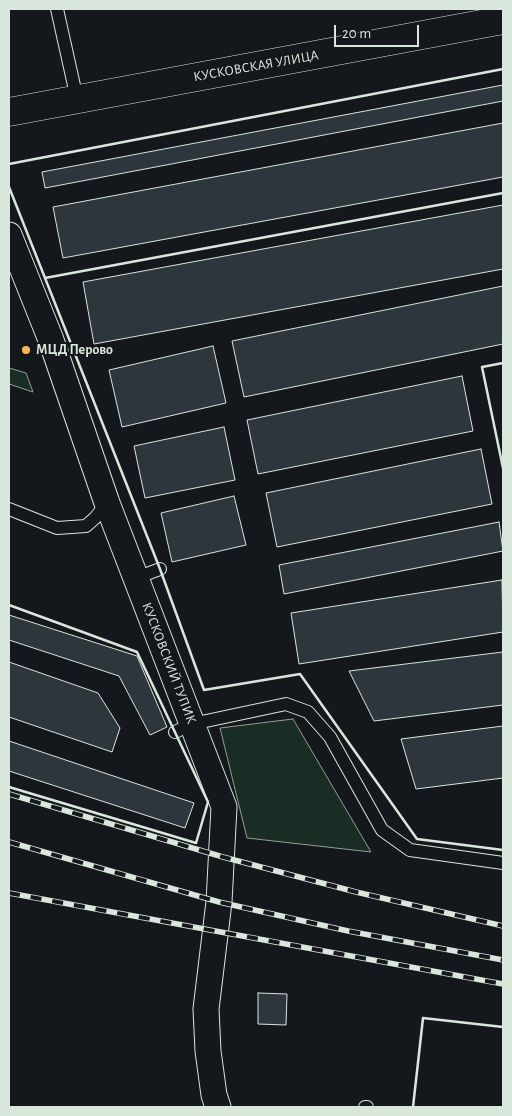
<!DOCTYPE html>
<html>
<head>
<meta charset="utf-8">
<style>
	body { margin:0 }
	#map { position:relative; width:512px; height:1116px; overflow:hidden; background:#14181c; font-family:"Alegreya Sans",sans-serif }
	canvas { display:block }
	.frame { position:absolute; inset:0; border:10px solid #d8e6dc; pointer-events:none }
	.scale { position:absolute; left:334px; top:25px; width:85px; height:22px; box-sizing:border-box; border:2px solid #d8e6dc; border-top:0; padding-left:6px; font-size:15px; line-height:18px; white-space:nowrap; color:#d8e6dc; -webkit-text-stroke:4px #14181c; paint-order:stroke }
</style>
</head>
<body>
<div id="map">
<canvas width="512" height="1116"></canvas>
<div class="frame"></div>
<div class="scale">20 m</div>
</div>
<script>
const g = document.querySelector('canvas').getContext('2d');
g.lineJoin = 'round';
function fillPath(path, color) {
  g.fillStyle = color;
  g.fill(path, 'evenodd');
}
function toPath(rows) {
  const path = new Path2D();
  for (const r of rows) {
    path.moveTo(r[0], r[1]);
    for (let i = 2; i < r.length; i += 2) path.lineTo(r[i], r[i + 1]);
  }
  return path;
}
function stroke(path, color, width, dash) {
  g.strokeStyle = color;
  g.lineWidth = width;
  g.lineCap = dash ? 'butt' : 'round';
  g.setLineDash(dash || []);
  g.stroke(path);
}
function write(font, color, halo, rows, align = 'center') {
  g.font = font + ' "Alegreya Sans",sans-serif';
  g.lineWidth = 4;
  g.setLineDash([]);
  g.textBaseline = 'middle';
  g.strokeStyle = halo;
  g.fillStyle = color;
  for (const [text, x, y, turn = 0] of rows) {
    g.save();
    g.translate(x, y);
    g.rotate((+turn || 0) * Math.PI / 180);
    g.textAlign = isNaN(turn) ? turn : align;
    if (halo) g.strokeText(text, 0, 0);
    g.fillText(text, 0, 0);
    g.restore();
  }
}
const green = toPath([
	[9,368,26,373,33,392,9,384,9,368],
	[293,719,371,852,247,838,220,728,293,719]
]);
fillPath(green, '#1a2d24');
stroke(green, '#939e99', 1);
const building = toPath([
	[503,85,503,101,45,188,42,172,503,85],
	[503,123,503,177,63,258,53,207,503,123],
	[503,205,503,269,94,344,83,282,503,205],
	[503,286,503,344,244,397,232,341,503,286],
	[213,346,226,403,122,427,109,370,213,346],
	[462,376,473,431,258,474,247,420,462,376],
	[224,427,235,480,145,498,134,446,224,427],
	[481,449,492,504,277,547,266,493,481,449],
	[234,496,246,545,172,562,161,513,234,496],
	[499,522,503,551,284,594,279,565,499,522],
	[502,580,503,632,299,664,291,613,502,580],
	[9,615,137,656,167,727,150,735,119,676,9,640,9,615],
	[503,652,503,705,374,721,349,671,503,652],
	[9,662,98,693,120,728,112,752,9,717,9,662],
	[503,726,503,778,416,789,401,739,503,726],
	[9,741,194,803,185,828,9,771,9,741],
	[258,993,287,994,286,1025,258,1024,258,993]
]);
fillPath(building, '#2c363c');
stroke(building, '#d8e6dc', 1);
const lane = toPath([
	[57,9,77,99],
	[9,509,57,528,86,526,95,518,107,503],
	[136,578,160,569],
	[175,732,192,724,286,704,308,712,330,737,382,830,410,850,503,863],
	[365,1107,367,1107]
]);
const street = toPath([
	[9,235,51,340,107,503,224,807,219,902,206,1009,208,1051,214,1095,218,1107]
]);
const secondary = toPath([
	[9,112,503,20]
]);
stroke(lane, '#d8e6dc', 14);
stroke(street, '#d8e6dc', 27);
stroke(secondary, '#d8e6dc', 29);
stroke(lane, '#14181c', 12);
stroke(street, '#14181c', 25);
stroke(secondary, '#14181c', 28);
const rail = toPath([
	[9,794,223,857,356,892,503,926],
	[9,842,219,902,348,931,503,960],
	[9,893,503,984]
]);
stroke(rail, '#d8e6dc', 5.5);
stroke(rail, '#14181c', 4, [11]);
stroke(toPath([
	[9,164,503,69],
	[9,187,45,278,46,278],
	[503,193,45,278,160,569,204,690,300,674,417,839,503,850],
	[503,363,482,367,503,468],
	[9,605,137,652,208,802,196,843,9,787],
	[413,1107,423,1018,503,1027]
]), '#d8e6dc', 2.5);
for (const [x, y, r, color] of [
	[26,350,5,"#ffb74d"]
]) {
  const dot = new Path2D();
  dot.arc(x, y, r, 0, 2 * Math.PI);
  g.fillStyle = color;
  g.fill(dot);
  stroke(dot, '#14181c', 2);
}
write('14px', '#d8e6dc', '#14181c', [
	["КУСКОВСКАЯ УЛИЦА",256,66,-10],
	["КУСКОВСКИЙ ТУПИК",169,663,69]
]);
write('bold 14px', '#d8e6dc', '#14181c', [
	["МЦД Перово",36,350]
], 'left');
</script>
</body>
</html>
